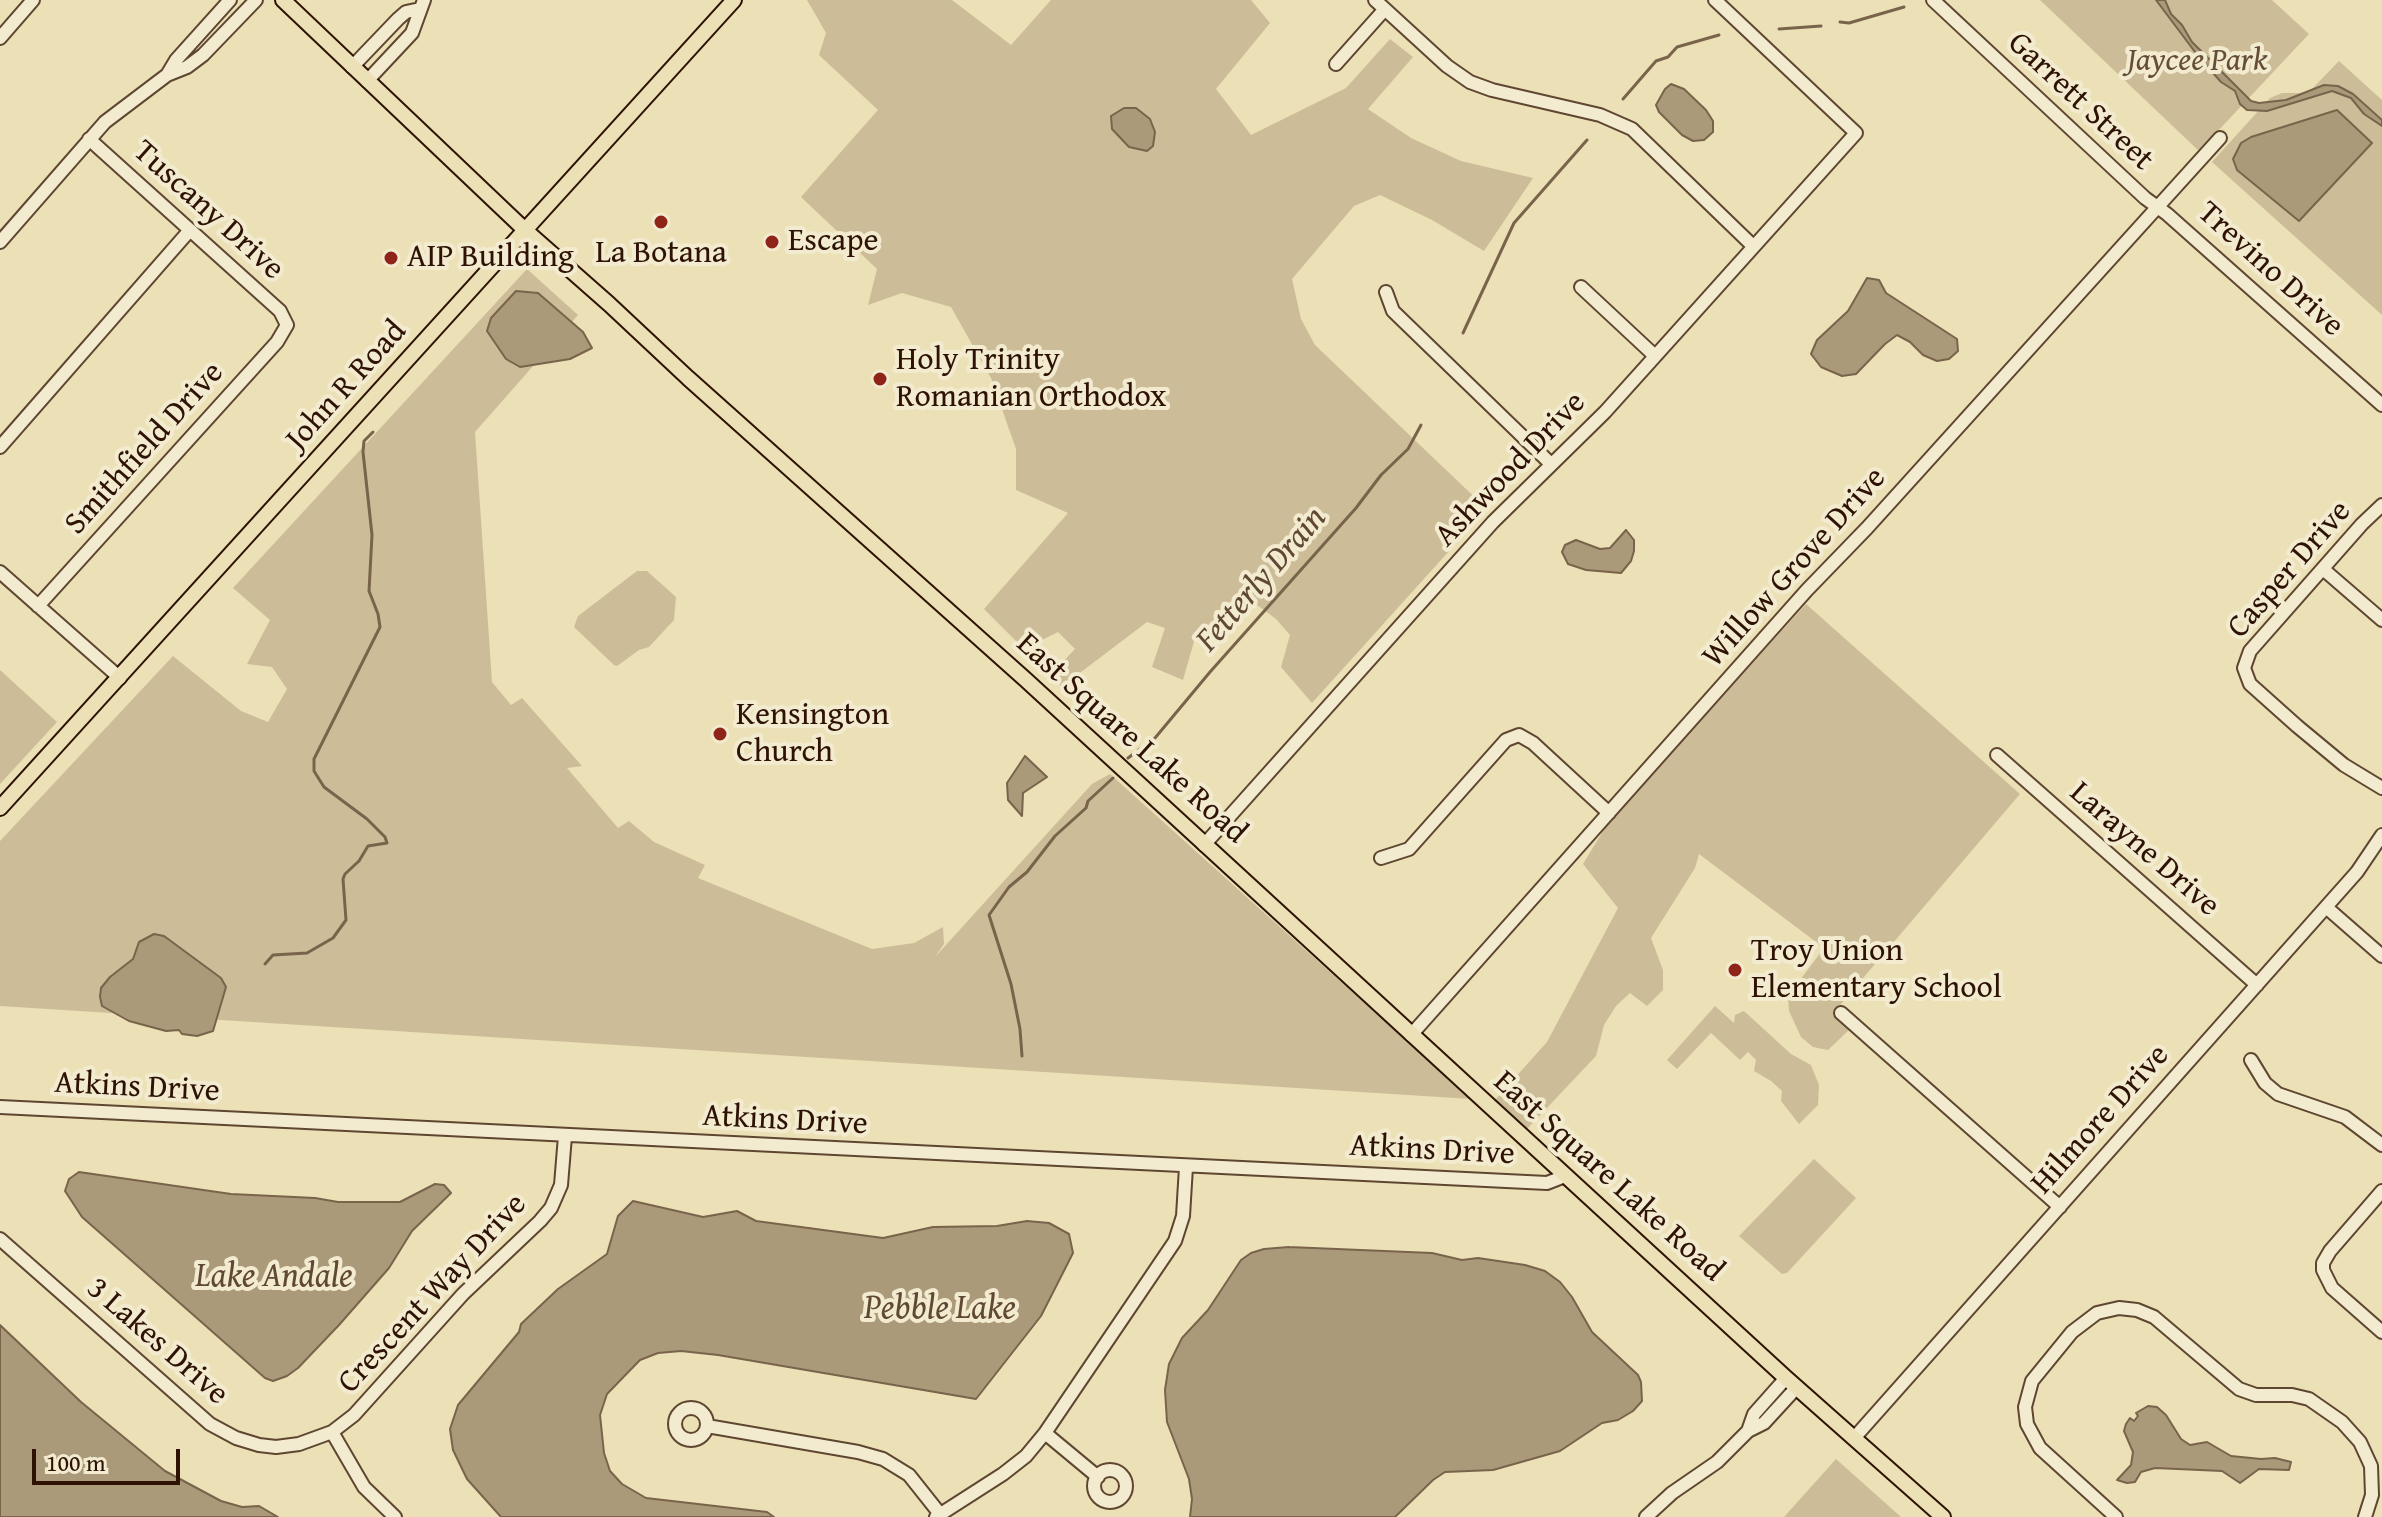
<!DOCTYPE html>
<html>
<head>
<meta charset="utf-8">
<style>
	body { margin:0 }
	#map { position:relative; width:2382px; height:1517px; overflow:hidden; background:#ece0b6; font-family:"Gentium Book Plus",serif }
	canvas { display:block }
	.scale { position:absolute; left:32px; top:1449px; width:148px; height:36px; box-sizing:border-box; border:4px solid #2e1305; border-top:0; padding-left:10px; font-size:24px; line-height:28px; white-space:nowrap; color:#2e1305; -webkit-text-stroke:6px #f3ebd0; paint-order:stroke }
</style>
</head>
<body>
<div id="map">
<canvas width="2382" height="1517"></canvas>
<div class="scale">100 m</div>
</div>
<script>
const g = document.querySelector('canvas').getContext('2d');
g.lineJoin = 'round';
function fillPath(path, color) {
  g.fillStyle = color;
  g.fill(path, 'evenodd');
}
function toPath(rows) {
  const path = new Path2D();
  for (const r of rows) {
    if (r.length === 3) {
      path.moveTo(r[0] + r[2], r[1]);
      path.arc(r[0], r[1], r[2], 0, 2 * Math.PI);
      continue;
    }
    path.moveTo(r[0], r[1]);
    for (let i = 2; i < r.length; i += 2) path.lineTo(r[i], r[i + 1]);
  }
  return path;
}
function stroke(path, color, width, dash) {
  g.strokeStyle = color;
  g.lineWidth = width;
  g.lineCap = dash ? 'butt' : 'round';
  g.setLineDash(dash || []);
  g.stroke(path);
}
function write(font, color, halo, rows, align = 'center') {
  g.font = font + ' "Gentium Book Plus",serif';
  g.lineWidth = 8;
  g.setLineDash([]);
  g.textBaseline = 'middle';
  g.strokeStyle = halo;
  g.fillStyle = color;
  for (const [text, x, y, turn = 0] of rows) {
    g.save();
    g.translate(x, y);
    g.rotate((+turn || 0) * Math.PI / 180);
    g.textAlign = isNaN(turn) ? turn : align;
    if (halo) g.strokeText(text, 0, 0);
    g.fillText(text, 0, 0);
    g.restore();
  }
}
fillPath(toPath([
	[807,0,952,0,1011,45,1051,0,1251,0,1270,23,1216,89,1251,135,1346,88,1390,39,1413,57,1368,109,1411,138,1461,161,1533,178,1484,251,1432,220,1380,195,1354,206,1292,279,1301,319,1315,345,1487,509,1312,703,1281,667,1290,635,1276,619,1253,602,1197,631,1183,680,1152,667,1165,628,1147,622,1060,688,1058,667,1075,649,1058,632,1024,649,984,609,1068,513,1016,490,1016,449,991,378,951,307,902,293,868,305,877,269,801,197,878,110,819,55,826,33],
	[2040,0,2272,0,2309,34,2199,151],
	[2339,61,2382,100,2382,315,2212,162,2270,98,2282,93,2301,93,2311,90],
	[527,269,578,315,475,432,492,682,511,705,522,698,582,766,567,768,618,828,629,821,654,842,705,865,698,878,872,949,914,943,943,927,944,944,935,957,1092,784,1110,774,1471,1099,0,1006,0,841,173,656,241,711,268,722,287,689,272,667,247,664,270,620,233,588],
	[637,571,647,571,676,597,674,620,649,647,639,650,617,666,614,665,574,627,578,616],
	[1806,604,2020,794,1835,1011,1850,1029,1828,1050,1813,1047,1801,1037,1789,1011,1788,996,1824,948,1699,854,1695,868,1651,938,1663,970,1663,990,1647,1006,1630,993,1616,1006,1604,1025,1596,1056,1526,1130,1495,1100,1547,1042,1618,908,1583,864,1608,823],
	[0,670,57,722,0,784],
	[1715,1006,1734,1023,1735,1015,1744,1011,1791,1054,1811,1065,1819,1085,1818,1105,1799,1124,1781,1101,1782,1091,1771,1081,1754,1071,1756,1060,1748,1052,1740,1060,1711,1033,1677,1069,1667,1060],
	[1814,1159,1856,1198,1787,1273,1782,1274,1739,1236],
	[1836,1459,1901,1517,1784,1517]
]), '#ccbd98');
const water = toPath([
	[2156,0,2165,0,2171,14,2182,25,2192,42,2251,101,2259,103,2286,100,2324,85,2338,86,2353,94,2382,120,2382,126,2364,114,2351,98,2332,91,2267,111,2247,110,2240,104,2235,91,2221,82,2198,56,2156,0],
	[1671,84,1684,89,1706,110,1713,121,1713,132,1704,140,1693,141,1682,135,1659,112,1656,105,1665,89,1671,84],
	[1124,108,1136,108,1150,119,1155,132,1153,146,1147,151,1129,147,1112,129,1111,116,1124,108],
	[2337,110,2372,143,2299,221,2237,170,2233,159,2241,143,2251,137,2337,110],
	[1867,278,1879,280,1886,293,1957,339,1958,351,1949,359,1937,361,1923,355,1910,342,1897,335,1885,344,1856,374,1842,376,1821,367,1811,354,1817,340,1848,311,1867,278],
	[516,291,538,293,583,332,592,348,570,359,520,367,506,359,487,331,491,318,516,291],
	[1626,530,1634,540,1634,551,1631,561,1621,573,1586,570,1568,564,1562,552,1565,545,1576,540,1600,549,1610,548,1626,530],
	[1025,756,1047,777,1023,793,1022,816,1008,800,1007,783,1025,756],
	[154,934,164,936,221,978,226,987,213,1031,197,1036,182,1034,179,1030,166,1031,129,1021,102,1006,100,997,101,988,110,977,133,959,139,942,154,934],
	[79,1172,231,1194,315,1198,338,1202,400,1202,435,1184,444,1185,451,1193,412,1231,389,1268,339,1325,298,1368,287,1376,273,1381,265,1378,82,1217,65,1191,69,1179,79,1172],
	[633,1201,703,1217,737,1211,756,1221,883,1238,933,1227,997,1226,1027,1221,1049,1223,1069,1234,1073,1253,1041,1316,976,1399,718,1355,681,1351,658,1353,640,1360,607,1394,600,1415,604,1453,610,1471,622,1484,646,1498,767,1512,774,1517,501,1517,467,1479,453,1450,450,1429,458,1405,519,1332,521,1324,558,1289,607,1254,618,1216,633,1201],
	[1289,1247,1432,1253,1462,1260,1478,1258,1525,1265,1545,1271,1560,1282,1572,1297,1592,1332,1638,1375,1641,1382,1642,1401,1633,1411,1618,1420,1602,1423,1560,1451,1493,1470,1445,1472,1433,1480,1395,1517,1190,1517,1192,1499,1189,1479,1167,1422,1165,1390,1169,1364,1182,1338,1208,1310,1241,1260,1251,1253,1264,1249,1289,1247],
	[0,1325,81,1402,165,1471,221,1501,242,1507,259,1506,278,1517,0,1517,0,1325],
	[2148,1406,2157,1407,2166,1415,2181,1439,2190,1445,2207,1442,2231,1456,2261,1459,2275,1458,2291,1462,2289,1470,2259,1469,2240,1483,2222,1471,2155,1468,2141,1472,2135,1482,2127,1483,2117,1480,2131,1465,2133,1452,2124,1431,2126,1424,2130,1418,2134,1421,2138,1416,2136,1413,2148,1406]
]);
fillPath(water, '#ab9a7a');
stroke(water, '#79644b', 2);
stroke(toPath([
	[1840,22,1849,23,1904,7],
	[1779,29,1821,26],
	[1623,99,1656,61,1668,57,1677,47,1719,35],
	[1463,333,1514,223,1587,140],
	[1128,758,1155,738,1210,672,1356,508,1381,475,1408,449,1421,425],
	[265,964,273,955,307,953,333,938,346,920,343,879,345,874,359,861,368,846,387,843,385,837,367,819,324,787,314,771,314,759,380,627,378,614,369,591,372,535,363,452,364,441,373,432],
	[1022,1056,1020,1029,1011,984,989,915,1009,887,1027,872,1055,836,1086,808,1088,801,1113,778]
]), '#79644b', 3);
const minor = toPath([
	[1375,0,1447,66,1470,82,1492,90,1600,115,1632,129,1753,246],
	[1933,0,2145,198,2167,214,2382,405],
	[0,38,33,0],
	[1336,64,1385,9],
	[352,67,398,19,406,12,420,9],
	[167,75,176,60,230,0],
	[367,81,412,33,424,0],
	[0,242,105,122,167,75,187,67,203,55,256,0],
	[1581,287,1655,356],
	[1386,292,1393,311,1551,464],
	[0,447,190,230],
	[2382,505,2362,524,2250,651,2244,668,2250,684,2297,726,2344,765,2382,788],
	[2323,569,2382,620],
	[0,572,120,678],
	[38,606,277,342,287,325,280,311,89,139],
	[1997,755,2257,985],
	[1204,845,1493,522,1605,412,1856,133,1715,0],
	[1381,858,1409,849,1506,740,1519,735,1533,743,1609,813],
	[2326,907,2382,956],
	[1841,1013,2060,1207],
	[1411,1035,1807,590,1867,528,2220,138],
	[2251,1060,2265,1083,2278,1094,2345,1117,2382,1145],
	[0,1107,1547,1183,1565,1176],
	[2382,1191,2330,1251,2323,1263,2323,1270,2332,1288,2382,1332],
	[0,1239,210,1424,236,1438,259,1445,276,1447,299,1444,332,1432,354,1415,463,1294,540,1221,551,1208,561,1185,565,1136],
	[691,1424,16],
	[707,1426,858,1452,883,1459,909,1475,940,1514],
	[1748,1431,1754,1414,1786,1378],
	[332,1432,364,1487,395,1517],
	[1045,1433,1098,1477],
	[1855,1437,2357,872,2382,835],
	[1110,1486,16],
	[936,1517,1003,1474,1026,1456,1045,1433,1175,1241,1183,1216,1186,1167],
	[1646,1517,1672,1493,1717,1462,1748,1431,1764,1423,1797,1387],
	[2116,1517,2040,1448,2027,1424,2025,1407,2032,1381,2072,1332,2097,1313,2119,1308,2137,1310,2154,1317,2239,1389,2256,1395,2292,1395,2309,1399,2342,1422,2360,1442,2371,1466,2372,1495,2365,1517]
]);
const major = toPath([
	[283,0,525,230,609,304,688,378,1026,680,1786,1378,1943,1517],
	[0,808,734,0]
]);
stroke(minor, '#5e4631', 16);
stroke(major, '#2e1305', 18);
stroke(minor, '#f3ebd0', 12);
stroke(major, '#ece0b6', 14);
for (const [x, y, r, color] of [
	[661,222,8,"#8f2418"],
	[772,242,8,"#8f2418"],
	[391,258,8,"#8f2418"],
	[880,379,8,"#8f2418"],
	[720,734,8,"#8f2418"],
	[1735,970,8,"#8f2418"]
]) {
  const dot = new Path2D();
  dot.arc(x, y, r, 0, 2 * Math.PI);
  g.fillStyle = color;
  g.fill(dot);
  stroke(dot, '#f3ebd0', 3);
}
write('italic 32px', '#654e38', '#f3ebd0', [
	["Jaycee Park",2197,62]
]);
write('32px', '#2e1305', '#f3ebd0', [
	["Garrett Street",2080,102,43],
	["Tuscany Drive",208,211,42],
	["Trevino Drive",2270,270,42],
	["John R Road",347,386,-48],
	["Smithfield Drive",145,449,-48],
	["Ashwood Drive",1511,470,-46],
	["Willow Grove Drive",1795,568,-48],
	["Casper Drive",2290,570,-49],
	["East Square Lake Road",1131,739,42],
	["Larayne Drive",2144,850,41],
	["Atkins Drive",137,1088,3],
	["Hilmore Drive",2101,1120,-48],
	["Atkins Drive",785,1121,3],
	["Atkins Drive",1432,1151,3],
	["East Square Lake Road",1608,1177,42],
	["Crescent Way Drive",433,1294,-47],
	["3 Lakes Drive",157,1342,41]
]);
write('32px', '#2e1305', '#f3ebd0', [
	["Escape",788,242],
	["La Botana",661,254,"center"],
	["AIP Building",407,258],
	["Holy Trinity",896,361],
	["Romanian Orthodox",896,398],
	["Kensington",736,716],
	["Church",736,753],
	["Troy Union",1751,952],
	["Elementary School",1751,989]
], 'left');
write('italic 34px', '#604934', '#f3ebd0', [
	["Fetterly Drain",1262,580,-49],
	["Lake Andale",274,1277],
	["Pebble Lake",940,1309]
]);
</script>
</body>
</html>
